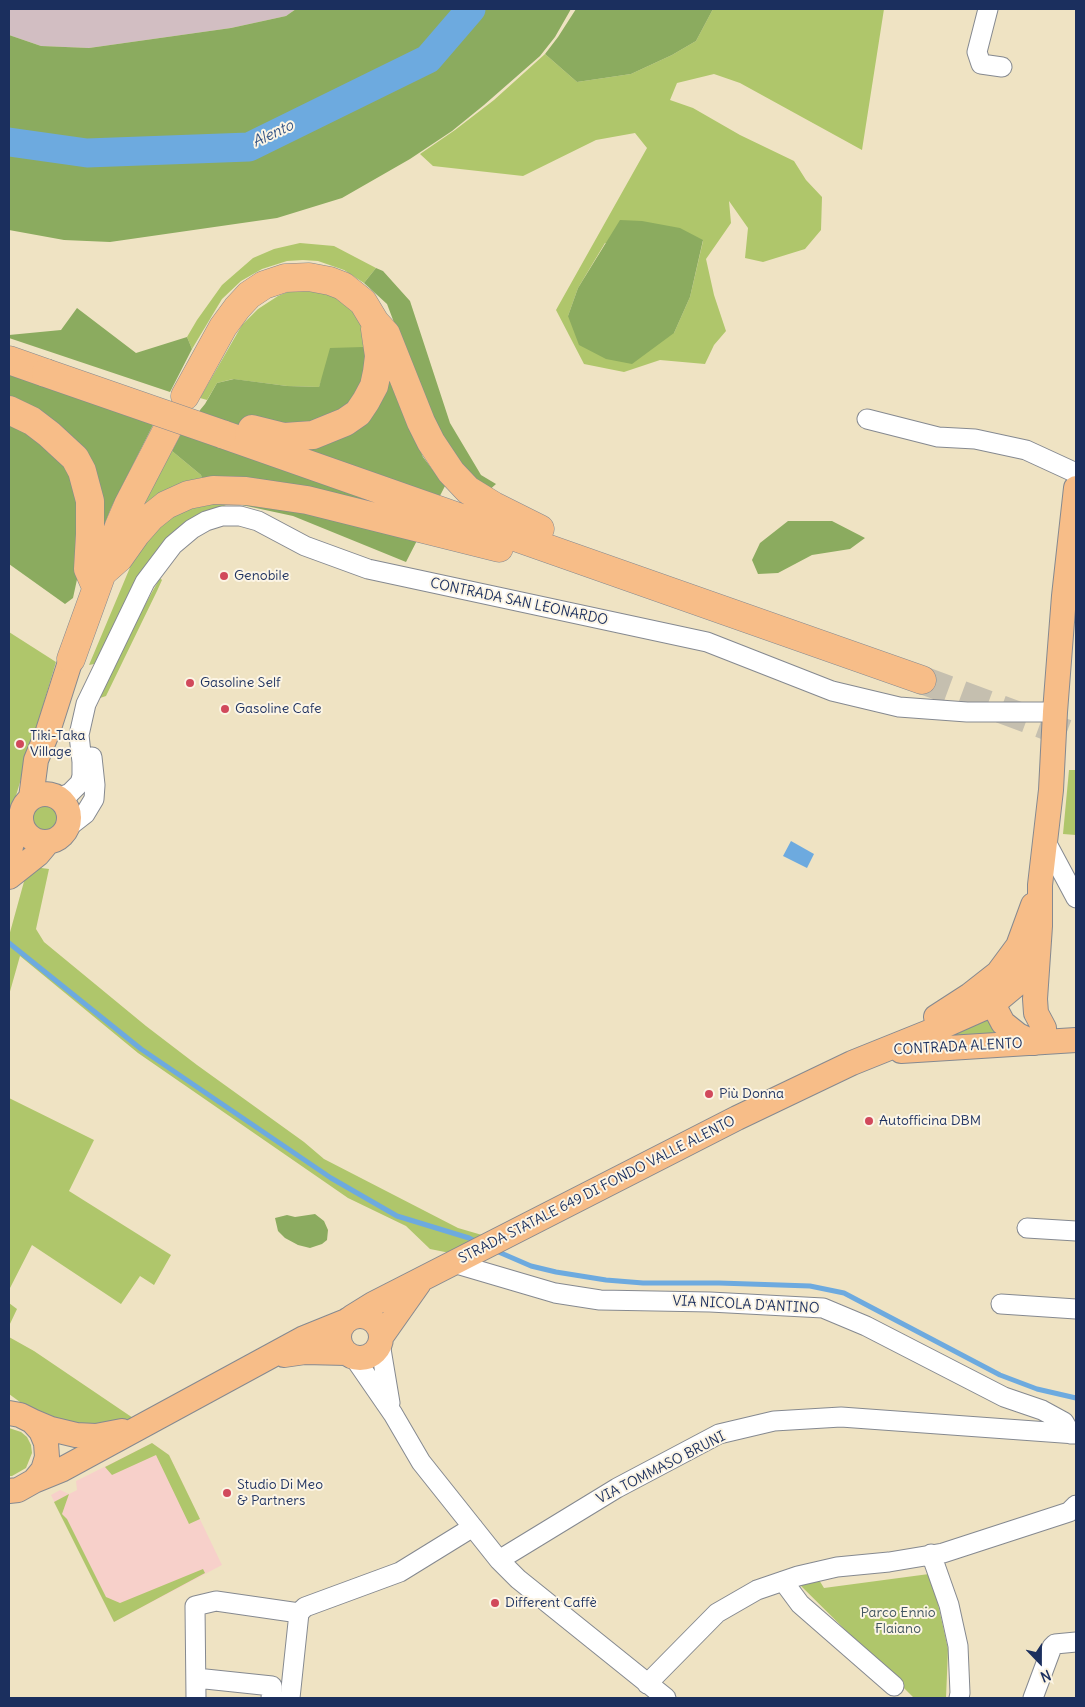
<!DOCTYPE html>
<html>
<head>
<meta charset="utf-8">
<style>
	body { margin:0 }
	#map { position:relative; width:1085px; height:1707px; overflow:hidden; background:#efe3c3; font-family:Delius,sans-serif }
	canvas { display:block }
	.frame { position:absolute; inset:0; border:10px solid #1b2f5e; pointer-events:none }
	.north { position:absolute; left:1015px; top:1637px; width:50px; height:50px; -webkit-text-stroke:4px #fcf5e5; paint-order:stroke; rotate:158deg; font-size:14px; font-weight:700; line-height:20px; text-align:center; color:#1b2f5e }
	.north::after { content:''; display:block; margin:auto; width:18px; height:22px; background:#1b2f5e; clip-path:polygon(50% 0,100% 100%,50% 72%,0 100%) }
</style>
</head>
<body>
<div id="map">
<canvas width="1085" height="1707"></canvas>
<div class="frame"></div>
<div class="north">N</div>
</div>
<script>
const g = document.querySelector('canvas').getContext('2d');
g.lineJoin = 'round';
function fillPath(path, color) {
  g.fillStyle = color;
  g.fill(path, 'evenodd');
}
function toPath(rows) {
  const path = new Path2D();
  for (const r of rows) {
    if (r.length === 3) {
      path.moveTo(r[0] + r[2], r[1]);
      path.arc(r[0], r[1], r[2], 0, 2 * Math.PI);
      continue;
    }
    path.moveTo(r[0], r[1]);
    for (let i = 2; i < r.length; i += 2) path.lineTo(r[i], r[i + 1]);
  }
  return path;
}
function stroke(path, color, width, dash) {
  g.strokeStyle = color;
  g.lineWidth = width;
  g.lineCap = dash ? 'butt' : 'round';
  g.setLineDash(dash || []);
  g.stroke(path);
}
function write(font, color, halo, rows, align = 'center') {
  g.font = font + ' Delius,sans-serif';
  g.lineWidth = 4;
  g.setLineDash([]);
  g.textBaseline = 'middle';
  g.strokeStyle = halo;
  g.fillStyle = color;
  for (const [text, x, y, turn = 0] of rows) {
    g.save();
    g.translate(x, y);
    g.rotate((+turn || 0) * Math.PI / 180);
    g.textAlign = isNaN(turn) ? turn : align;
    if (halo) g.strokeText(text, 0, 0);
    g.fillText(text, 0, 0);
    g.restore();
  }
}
fillPath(toPath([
	[152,1443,169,1455,222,1565,114,1622,51,1495,60,1490,69,1494,77,1490,76,1481]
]), '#f7d0ca');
fillPath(toPath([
	[9,9,296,9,286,16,231,28,89,48,41,46,9,35]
]), '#d2bec2');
fillPath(toPath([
	[713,9,884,9,862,150,740,83,714,74,677,83,670,100,693,108,740,135,794,161,806,180,822,197,821,230,805,249,763,262,745,258,748,228,729,201,731,223,706,259,714,295,726,331,714,345,705,364,660,360,624,372,584,364,556,310,647,148,635,133,596,140,523,176,433,166,420,154,455,130,494,100,545,54,577,82,631,74,672,55,696,41],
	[703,241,690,297,674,333,568,316,578,288,605,243],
	[300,243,334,246,376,268,364,283,344,270,318,261,303,260,287,261,262,269,241,281,222,299,192,349,187,337,197,320,222,285,253,258,274,249],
	[317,289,351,302,376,345,324,373,319,387,287,386,233,379,217,383,207,400,200,398,242,325,258,309,278,296,290,291],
	[172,451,201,475,204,484,137,512],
	[207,496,210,505,226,505,191,523,99,659,94,664,89,665,134,558,155,525],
	[160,578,162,580,157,591,106,696,97,699,131,630],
	[9,632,56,662,9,819],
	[1069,770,1076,770,1076,835,1063,834],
	[46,817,13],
	[34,867,49,869,36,929,44,942,146,1026,197,1065,304,1142,324,1159,458,1228,482,1235,450,1253,430,1249,406,1226,348,1198,138,1053,20,956,9,995,9,936,25,878],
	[991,1015,1004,1033,942,1037],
	[9,1098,94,1140,69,1191,171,1255,154,1285,140,1276,121,1304,32,1245,9,1290],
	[9,1303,17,1309,9,1326],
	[9,1337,34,1351,136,1420,108,1426,73,1425,31,1410,9,1394],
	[9,1428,21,1432,27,1437,31,1445,32,1453,26,1468,12,1476,9,1476],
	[152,1443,169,1455,200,1519,189,1524,156,1455,112,1475,105,1467],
	[69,1494,62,1514,67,1519,106,1597,120,1603,203,1569,205,1573,114,1622,54,1502],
	[929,1574,936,1595,948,1649,946,1698,912,1698,913,1697,797,1582,816,1575,824,1588]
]), '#afc66b');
fillPath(toPath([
	[296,9,470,9,427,58,249,146,87,153,9,142,9,35,41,46,89,48,231,28,286,16],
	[472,9,571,9,555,37,540,56,484,105,452,131,410,159,342,198,277,218,110,242,64,240,9,230,9,143,87,154,249,147,428,59],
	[576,9,713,9,696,41,672,55,631,74,577,82,545,54,558,37],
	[620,220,642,221,680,228,703,240,690,297,674,333,632,364,606,359,579,345,568,316,578,288],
	[376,268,383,271,410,301,450,423,481,475,496,484,486,493,438,438,387,304,364,283],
	[77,308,136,353,187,337,192,349,170,392,9,338,9,335,61,330],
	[363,347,370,358,387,371,423,457,445,486,406,562,293,516,242,505,210,505,201,475,172,451,182,432,205,404,217,383,234,379,287,386,319,387,330,348],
	[9,370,155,421,111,508,101,533,73,469,84,547,73,598,65,604,9,564],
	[788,521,832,521,865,538,850,549,812,555,778,573,758,574,752,560,760,543],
	[315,1214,324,1221,328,1230,327,1240,322,1244,310,1248,298,1245,285,1238,278,1231,275,1218,287,1215,295,1217]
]), '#8bab5f');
fillPath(toPath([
	[791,841,814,854,807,868,783,856]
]), '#6daadf');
stroke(toPath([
	[9,943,141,1049,331,1178,397,1216,469,1238,477,1242],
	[494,1250,531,1266,556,1272,606,1280,643,1283,719,1283,810,1286,844,1293,1000,1375,1037,1389,1076,1398]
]), '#6daadf', 5);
stroke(toPath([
	[9,142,87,153,249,147,428,59,471,9]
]), '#6daadf', 29);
stroke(toPath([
	[922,680,1076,737]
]), '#c5bfaf', 28, [28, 14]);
const minor = toPath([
	[988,9,977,52,981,64,1002,67],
	[867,419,938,437,975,439,1026,450,1076,473],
	[58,798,70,793,80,783,82,776,82,762,79,735,86,704,145,582,173,545,192,529,206,521,222,516,240,516,258,521,305,546,368,569,707,642,832,691,899,707,967,712,1055,712],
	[67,828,85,814,94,799,95,785,92,757],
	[1045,840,1076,898],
	[1027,1228,1076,1231],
	[453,1263,555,1293,600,1300,710,1302,823,1308,866,1326,1004,1397,1042,1410,1064,1422,1071,1434],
	[1001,1304,1076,1309],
	[380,1343,390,1403],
	[353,1356,393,1414,421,1462,499,1560,518,1579,666,1698],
	[931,1554,949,1605,958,1646,960,1693,959,1698],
	[499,1560,617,1488,719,1434,774,1421,841,1417,1076,1434],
	[783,1581,800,1604,894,1686],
	[196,1678,272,1686,271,1698],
	[647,1684,717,1613,757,1590,798,1576,837,1567,889,1562,943,1553,1069,1512,1076,1505],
	[196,1698,195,1606,216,1601,299,1613,305,1607,400,1572,473,1527],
	[290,1698,299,1613],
	[1033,1698,1052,1647,1055,1644,1076,1642]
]);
const major = toPath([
	[45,818,24],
	[31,798,36,760,48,731,71,659],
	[9,860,11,846,20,818],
	[9,877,38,854,48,842],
	[992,990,993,1004,1003,1023,1018,1035,1035,1043],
	[936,1017,970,995,998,973,1018,946,1033,905],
	[1044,1028,1036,1013,1035,999,1040,926,1040,885,1051,790,1055,712,1064,596,1076,488],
	[901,1051,1076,1040],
	[360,1337,21],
	[352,1317,373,1304,737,1118,852,1063,939,1028,993,1004,1017,984,1025,974,1037,953],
	[381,1337,419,1283],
	[284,1355,305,1352,346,1353],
	[9,1413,20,1415,32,1421,41,1431,46,1443,47,1457,43,1470,34,1481,18,1490,9,1491],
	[32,1421,51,1429,76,1435,96,1436,122,1431],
	[34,1481,61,1470,304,1338,346,1321]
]);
const highway = toPath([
	[9,360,46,373],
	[185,396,223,327,237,308,249,295,264,285,285,278,309,277,330,281,343,286,363,302,375,322,386,334,421,422,431,442,451,472,468,490,494,506,540,529],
	[9,410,32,421,49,434,75,458,82,471,90,501,90,534,88,569,95,585],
	[252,429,284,437,313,435,345,422,358,413,366,401,374,386,377,372,379,356,375,329],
	[222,434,922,680],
	[101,574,119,558,136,534,151,517,166,505,188,495,213,490,246,491,307,500,499,548],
	[71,659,119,526,128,505,169,426]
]);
stroke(minor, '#858990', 21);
stroke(major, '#858990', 26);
stroke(highway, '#858990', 29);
stroke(minor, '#fff', 19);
stroke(major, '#f7bd88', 24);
stroke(highway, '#f7bd88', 28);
const highwayBridge = toPath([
	[46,373,222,434]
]);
stroke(highwayBridge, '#858990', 29, []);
stroke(highwayBridge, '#f7bd88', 28);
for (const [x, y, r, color] of [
	[224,576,5,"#d1495b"],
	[190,683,5,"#d1495b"],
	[225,709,5,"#d1495b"],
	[20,744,5,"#d1495b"],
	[709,1094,5,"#d1495b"],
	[869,1121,5,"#d1495b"],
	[227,1493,5,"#d1495b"],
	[495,1603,5,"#d1495b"]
]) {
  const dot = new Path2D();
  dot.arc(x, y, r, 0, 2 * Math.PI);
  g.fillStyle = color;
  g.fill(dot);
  stroke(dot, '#fcf5e5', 2);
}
write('14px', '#1b2f5e', '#fcf5e5', [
	["Genobile",234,576],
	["Gasoline Self",200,683],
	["Gasoline Cafe",235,709],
	["Tiki-Taka",30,736],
	["Village",30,752],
	["Più Donna",719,1094],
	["Autofficina DBM",879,1121],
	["Studio Di Meo",237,1485],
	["& Partners",237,1501],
	["Different Caffè",505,1603]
], 'left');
write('14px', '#1b2f5e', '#fcf5e5', [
	["CONTRADA SAN LEONARDO",519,602,12],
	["CONTRADA ALENTO",958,1047,-3],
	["STRADA STATALE 649 DI FONDO VALLE ALENTO",597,1190,-27],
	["VIA NICOLA D'ANTINO",746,1305,3],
	["VIA TOMMASO BRUNI",661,1468,-27]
]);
write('14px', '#405561', '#fcf5e5', [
	["Parco Ennio",898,1613],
	["Flaiano",898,1629]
]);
write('italic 15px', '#345485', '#fcf5e5', [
	["Alento",273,134,-25]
]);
</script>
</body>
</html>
